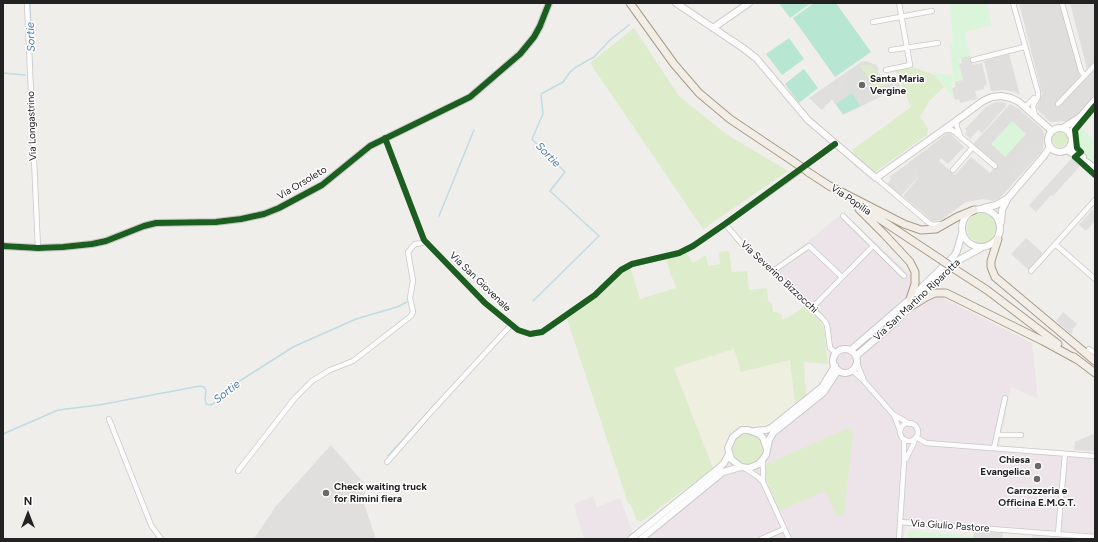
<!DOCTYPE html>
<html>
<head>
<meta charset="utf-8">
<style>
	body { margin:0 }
	#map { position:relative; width:1098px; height:542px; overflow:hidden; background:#f0eeeb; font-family:Figtree,sans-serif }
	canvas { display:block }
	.frame { position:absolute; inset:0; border:4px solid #222; pointer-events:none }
	.north { position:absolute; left:8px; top:494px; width:40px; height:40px; -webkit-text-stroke:3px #fff; paint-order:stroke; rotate:0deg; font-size:11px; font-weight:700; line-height:16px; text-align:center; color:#222 }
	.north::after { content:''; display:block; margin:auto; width:14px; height:18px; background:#222; clip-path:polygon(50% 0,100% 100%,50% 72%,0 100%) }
</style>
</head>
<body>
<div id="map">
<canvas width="1098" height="542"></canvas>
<div class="frame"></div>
<div class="north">N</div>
</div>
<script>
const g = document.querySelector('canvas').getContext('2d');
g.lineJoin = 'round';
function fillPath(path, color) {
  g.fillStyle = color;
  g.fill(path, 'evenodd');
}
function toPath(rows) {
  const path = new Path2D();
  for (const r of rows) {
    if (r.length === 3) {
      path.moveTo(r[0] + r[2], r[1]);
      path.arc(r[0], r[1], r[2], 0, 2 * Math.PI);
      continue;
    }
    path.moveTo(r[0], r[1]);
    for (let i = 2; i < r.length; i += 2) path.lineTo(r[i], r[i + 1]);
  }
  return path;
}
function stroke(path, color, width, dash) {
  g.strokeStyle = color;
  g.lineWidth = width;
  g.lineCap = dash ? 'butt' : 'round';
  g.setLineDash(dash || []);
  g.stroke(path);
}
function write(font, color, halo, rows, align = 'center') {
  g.font = font + ' Figtree,sans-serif';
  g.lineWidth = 3;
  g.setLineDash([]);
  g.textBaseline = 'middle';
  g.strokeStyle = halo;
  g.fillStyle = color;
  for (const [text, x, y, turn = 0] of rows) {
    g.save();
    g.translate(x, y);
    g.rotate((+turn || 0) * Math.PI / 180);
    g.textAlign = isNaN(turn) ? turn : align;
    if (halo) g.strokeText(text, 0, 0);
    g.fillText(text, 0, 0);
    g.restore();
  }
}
fillPath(toPath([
	[1019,3,1060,3,1080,75,1086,79,1095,69,1095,94,1074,117,1068,121,1050,122,1037,109,1037,107,1042,94],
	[1070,3,1095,3,1095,61,1087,69],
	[1009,54,1020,95,1015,92,1004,90,991,91,984,61],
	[1010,104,1019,109,1042,129,1044,134,1043,148,1043,150,1000,198,993,201,983,199,966,202,941,220,936,221,932,221,903,196,919,177,916,174,918,172,908,163,949,132,964,147,948,164,941,158,939,161,955,175,971,157,990,173,997,164,973,144]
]), '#dfdedc');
fillPath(toPath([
	[843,213,910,274,943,298,1032,343,1038,399,1011,387,999,448,1095,457,1095,539,1032,539,1032,535,905,526,904,539,584,539,574,504,593,496,597,507,620,498,635,538,794,412,831,380,825,320,773,269]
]), '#ede4e9');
fillPath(toPath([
	[866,61,876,65,879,69,877,71,887,83,892,79,894,82,897,80,901,87,843,115,832,99,822,110,809,98,861,62]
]), '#dededc');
fillPath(toPath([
	[734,349,741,372,790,360,794,399,782,413,768,424,758,425,746,424,736,426,724,439,720,462,713,468,674,368]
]), '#efefdf');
fillPath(toPath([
	[634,28,679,96,726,134,788,171,703,229,590,63],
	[859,65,868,65,872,66,887,83,877,90],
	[912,67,935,75,944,87,930,100,920,117,928,128,927,135,875,172,854,157,852,150,911,107,895,70],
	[1060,139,8],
	[982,228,15],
	[729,251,732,272,747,271,749,290,767,288,768,301,772,304,773,312,777,312,782,315,782,319,788,318,805,306,821,322,824,328,828,364,804,362,806,395,795,403,790,360,741,372,734,349,674,368,713,468,641,522,637,520,630,504,628,503,567,319,600,295,623,272,631,269,640,299,676,288,665,258,686,252,693,263,706,255,708,266,720,264,719,252],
	[848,428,853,431,844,516,837,516,825,491,779,511,765,478,765,470,767,464],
	[748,449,15]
]), '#ddeccb');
fillPath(toPath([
	[950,3,987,3,992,25,965,32,970,56,958,59,963,80,951,83,955,100,933,72,953,76,950,44,953,44],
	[1012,121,1026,134,1005,157,991,144],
	[1079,126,1094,140,1095,140,1095,163,1078,148,1077,131],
	[908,531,973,536,973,539,907,539]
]), '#daf5da');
fillPath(toPath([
	[779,3,811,3,790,18],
	[814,3,836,3,871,52,835,77,793,18],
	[789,38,804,59,782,75,766,54],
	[804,69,818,88,799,103,785,84],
	[852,93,860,106,843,114,836,104]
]), '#b7e6d2');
fillPath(toPath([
	[970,56,973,65,982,63,987,85,984,86,984,89,975,91,977,99,960,103,959,99,955,100,952,88,956,87,955,82,963,80,959,64,962,63,961,58],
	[841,81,848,91,852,93,835,104,832,99,822,109,811,99,832,84,834,87],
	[996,102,1007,103,1006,106,982,133,978,130,970,139,965,134,967,131,965,129,986,107],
	[1034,143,1042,150,1016,180,1010,175,1012,173,1010,171],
	[1072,158,1080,166,1053,196,1051,195,1036,212,1029,205],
	[909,163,918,172,916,174,919,176,901,196,887,184,891,179,889,177],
	[1092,210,1095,212,1095,221,1086,231,1079,225],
	[1026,238,1043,253,1029,270,1011,254],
	[1063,312,1077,324,1072,330,1073,331,1071,334,1056,321],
	[1093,434,1095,435,1095,451,1074,450,1075,442],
	[331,445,368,488,362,498,376,539,254,539,276,506],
	[974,531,1003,533,1003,539,973,539]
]), '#e0dfde');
stroke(toPath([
	[30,3,32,70],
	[3,73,25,75],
	[439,216,474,130],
	[533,301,599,236,550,191,565,172,532,139,543,114,541,94,563,82,570,72,576,67,594,57,610,40,629,25],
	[431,408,440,399],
	[3,434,58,410,99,405,200,386,204,387,206,390,205,399,206,404,211,405,216,402,224,391,293,347,356,319,397,307,407,302],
	[388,456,428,412]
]), '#bfdbe3', 1.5);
const minor = toPath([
	[27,3,38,248],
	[1013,3,1038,92,1038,97,1033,106,1035,116],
	[1062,3,1081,71,1085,76],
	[873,22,932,11],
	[891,50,938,43],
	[973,60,1024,47],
	[886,70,910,65,899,3],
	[1058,104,1095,65],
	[1025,107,1034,98],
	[956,121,957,127,960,135],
	[944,130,952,130,956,133,995,166],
	[385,138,424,240,485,303,518,330,530,334,542,332,595,295,621,270,632,264,679,253,693,246,725,224,801,170],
	[805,166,835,144],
	[953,170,973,147],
	[876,178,929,223,933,225,942,224],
	[843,216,904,276],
	[725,224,743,245,773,271,824,320,827,325,830,348,836,353],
	[1055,244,1095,279],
	[773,271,809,246,842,277],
	[1031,271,1095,200],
	[812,308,873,246],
	[1089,349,1095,353],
	[857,364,863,378],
	[852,370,863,380,893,414,910,424],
	[894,415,900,431],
	[109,419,151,525,161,539],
	[909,432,9],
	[997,435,1021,435],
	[916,437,926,443,1095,456],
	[994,448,1005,398],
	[906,459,914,443,915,438],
	[763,461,763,482,789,539],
	[387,462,431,412,511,325],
	[746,469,757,476,763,482],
	[238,471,295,398,312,381,330,370,353,361,411,316,413,312,410,298,413,281,408,252,415,244,422,243,424,240],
	[900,522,1095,537],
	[1058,534,1065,454],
	[761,539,784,529],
	[899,539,904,462,904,439]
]);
const tertiary = toPath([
	[676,3,743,48,756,58,808,120,876,178,956,121,983,101,992,97,1001,96,1011,98,1019,102,1052,131],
	[713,28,749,3],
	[1060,140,12],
	[1063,128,1080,117,1095,100],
	[1070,135,1079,119],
	[1071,144,1083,157],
	[1067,150,1088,163,1095,169],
	[984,208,996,205,1007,199],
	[981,228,19],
	[1001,222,1002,210,1008,198,1043,157,1050,147],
	[3,246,38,248,63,247,92,244,106,241,144,226,156,223,216,222,241,219,264,214,279,208,322,185,370,146,470,97,520,54,534,37,540,26,549,3],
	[845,361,12],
	[851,350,910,299,954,256,957,251,962,233],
	[856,356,890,327,957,261,981,248],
	[755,431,766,430,771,428,822,387,835,366],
	[767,449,763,438,759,434,748,430,742,430,733,437,728,448,731,459,741,467,749,468,759,464,766,455,769,440,773,433,823,393,838,370],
	[631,539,720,467,724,463,729,454],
	[641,539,723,472,741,467]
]);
const primary = toPath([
	[630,3,674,64,699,93,730,119,800,166],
	[808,172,831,187],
	[828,185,904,224,921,230,936,229,957,217,974,210],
	[857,204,940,259],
	[859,209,884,234,910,262,915,272,915,284,910,299],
	[998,239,991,261,991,267,995,277,1095,361],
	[956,270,987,290,1058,344],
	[910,307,926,297,935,293,946,293,1043,341,1076,359],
	[1074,357,1095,373]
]);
stroke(minor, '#c9c8c7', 6);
stroke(tertiary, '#c9c8c7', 8);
stroke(primary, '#a79c86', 9);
stroke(minor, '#fdfcfc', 4.5);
stroke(tertiary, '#fdfcfc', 6);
stroke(primary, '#f3ede7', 7);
const primaryBridge = toPath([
	[800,166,808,172],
	[940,259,956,270]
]);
stroke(primaryBridge, '#a79c86', 9, []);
stroke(primaryBridge, '#f3ede7', 7);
stroke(toPath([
	[1095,106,1075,130,1077,148,1081,152,1075,157,1095,175],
	[385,138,424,240,485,303,518,330,530,334,542,332,595,295,621,270,632,264,679,253,693,246,725,224,835,144],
	[3,246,38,248,63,247,92,244,106,241,144,226,156,223,216,222,241,219,264,214,279,208,322,185,370,146,470,97,520,54,534,37,540,26,549,3]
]), '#1b5e20', 6);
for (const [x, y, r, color] of [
	[862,85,4,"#6a6968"],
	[1038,466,4,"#6a6968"],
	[1037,479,4,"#6a6968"],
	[326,493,4,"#6a6968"]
]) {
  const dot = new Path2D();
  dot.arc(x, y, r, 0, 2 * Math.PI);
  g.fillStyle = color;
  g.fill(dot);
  stroke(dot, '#fff', 1.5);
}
write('bold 10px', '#222', '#fff', [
	["Santa Maria",870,79],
	["Vergine",870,91],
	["Chiesa",1030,460,"right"],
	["Evangelica",1030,472,"right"],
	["Check waiting truck",334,487],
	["for Rimini fiera",334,499],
	["Carrozzeria e",1037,491,"center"],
	["Officina E.M.G.T.",1037,503,"center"]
], 'left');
write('10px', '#222', '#fff', [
	["Via Longastrino",32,126,-92],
	["Via Orsoleto",302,183,-31],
	["Via Popilia",851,200,34],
	["Via Severino Bizzocchi",779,277,43],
	["Via San Giovenale",480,282,44],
	["Via San Martino Riparotta",917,300,-43],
	["Via Giulio Pastore",950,526,4]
]);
write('italic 11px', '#4a7aab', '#fff', [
	["Sortie",31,37,-92],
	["Sortie",548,155,46],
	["Sortie",227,392,-38]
]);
</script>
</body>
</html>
